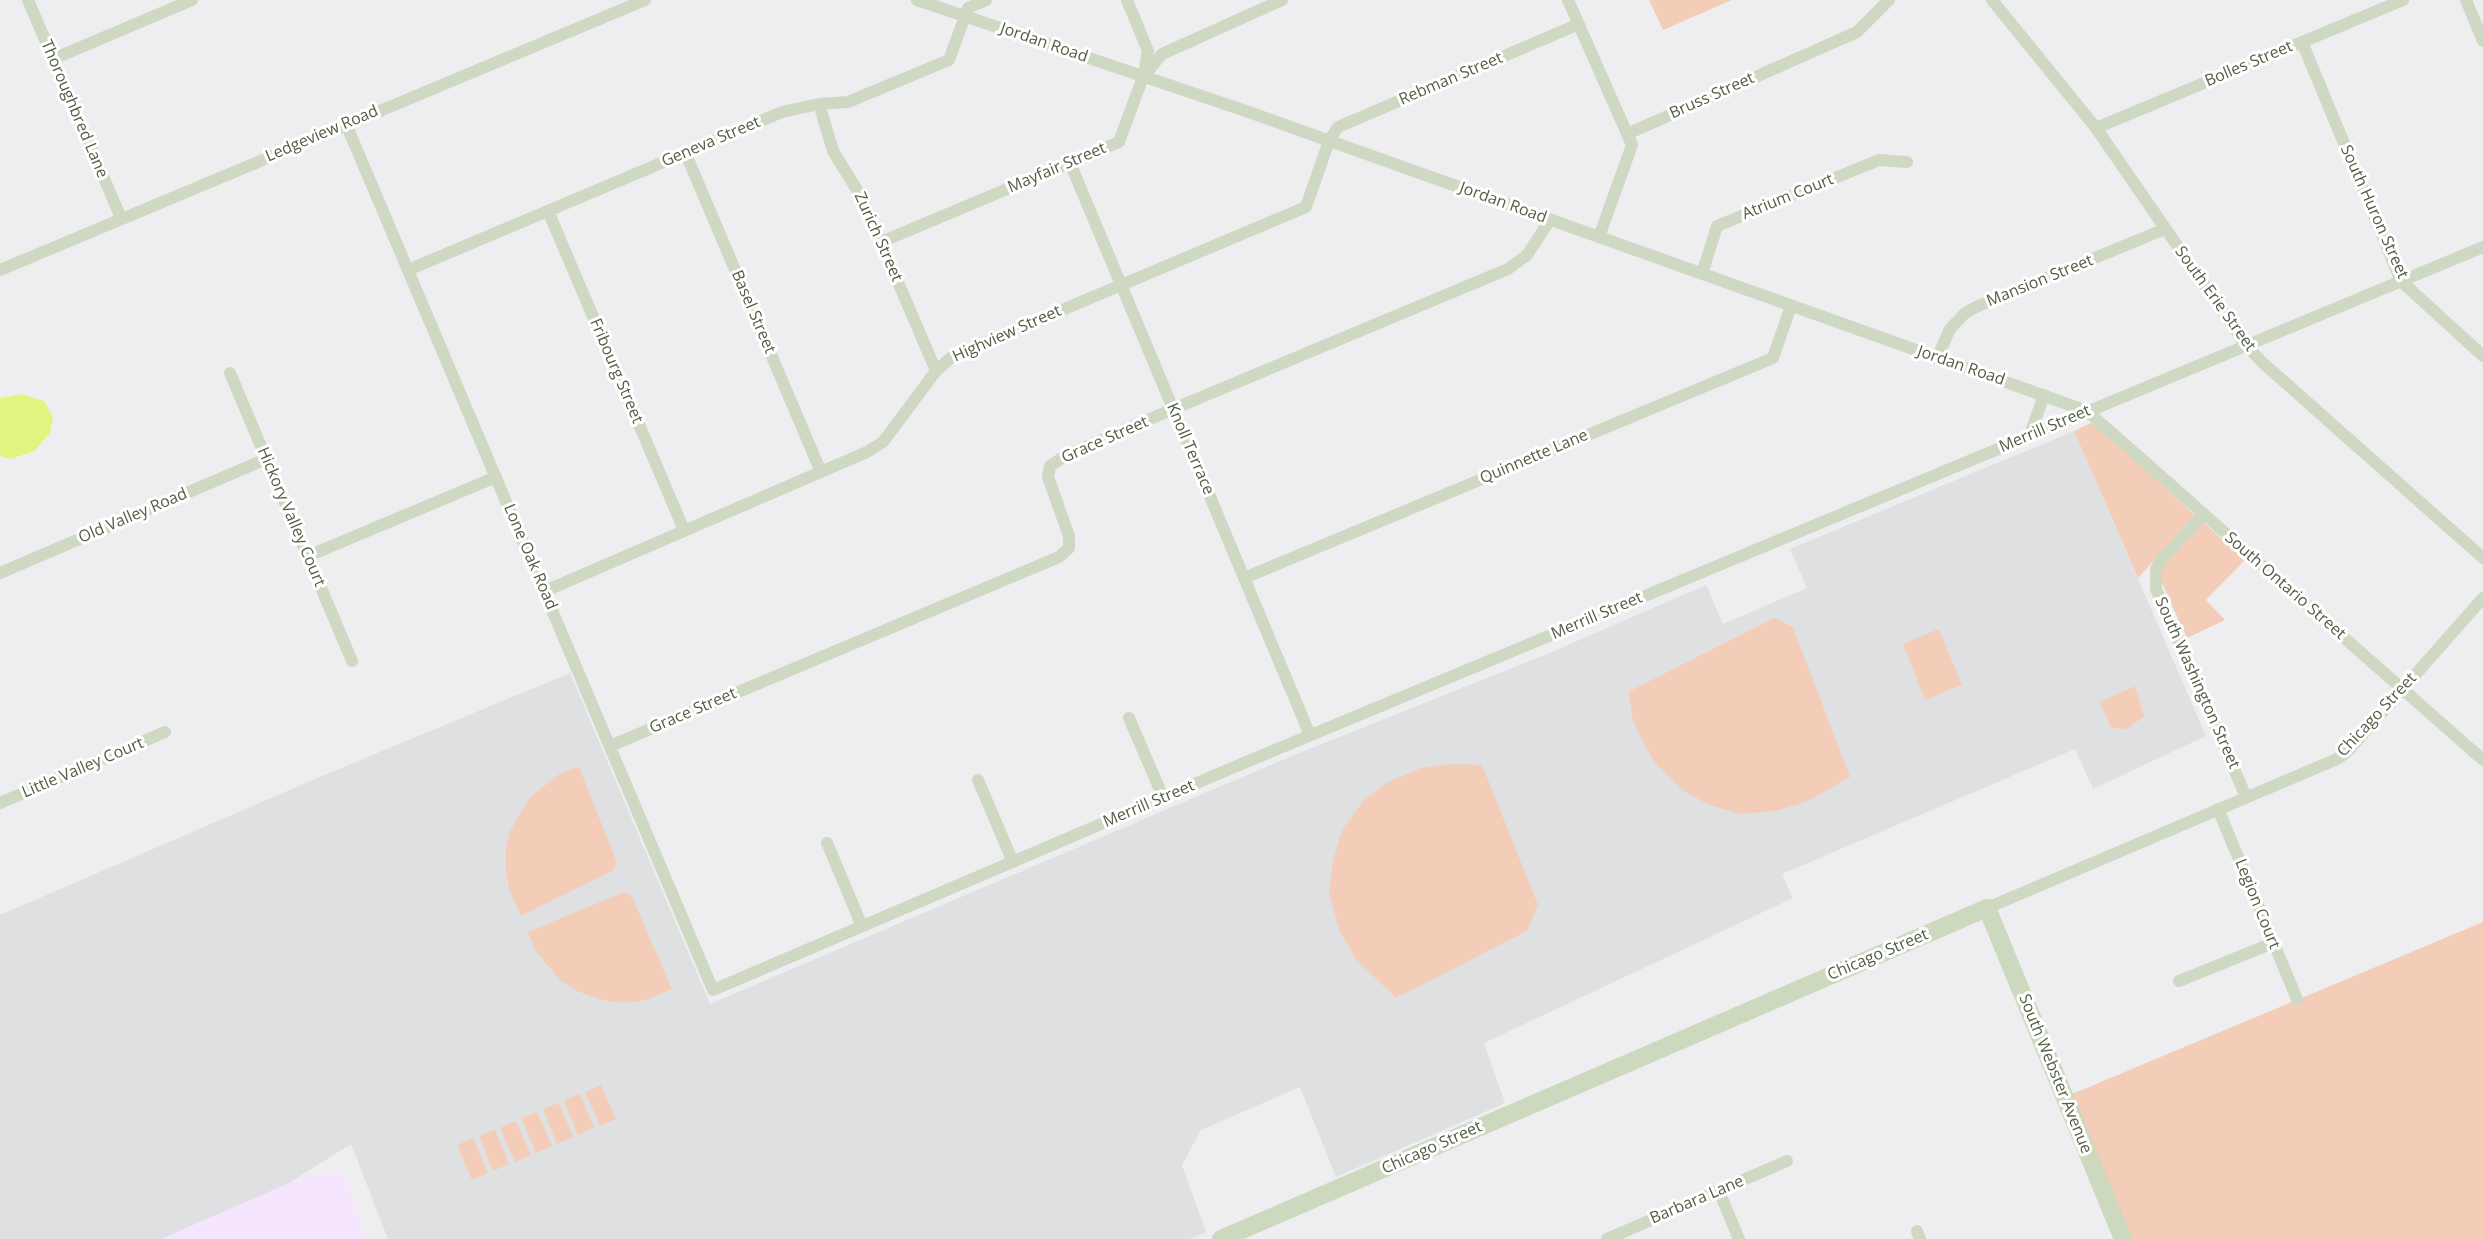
<!DOCTYPE html>
<html>
<head>
<meta charset="utf-8">
<style>
	body { margin:0 }
	canvas { display:block; background:#eeeef1 }
</style>
</head>
<body>
<canvas width="2483" height="1239"></canvas>
<script>
const g = document.querySelector('canvas').getContext('2d');
g.lineJoin = 'round';
function fillPath(path, color) {
  g.fillStyle = color;
  g.fill(path, 'evenodd');
}
function toPath(rows) {
  const path = new Path2D();
  for (const r of rows) {
    path.moveTo(r[0], r[1]);
    for (let i = 2; i < r.length; i += 2) path.lineTo(r[i], r[i + 1]);
  }
  return path;
}
function stroke(path, color, width, dash) {
  g.strokeStyle = color;
  g.lineWidth = width;
  g.lineCap = dash ? 'butt' : 'round';
  g.setLineDash(dash || []);
  g.stroke(path);
}
function write(font, color, halo, rows, align = 'center') {
  g.font = font + ' "Open Sans",sans-serif';
  g.lineWidth = 6;
  g.setLineDash([]);
  g.textBaseline = 'middle';
  g.strokeStyle = halo;
  g.fillStyle = color;
  for (const [text, x, y, turn = 0] of rows) {
    g.save();
    g.translate(x, y);
    g.rotate((+turn || 0) * Math.PI / 180);
    g.textAlign = isNaN(turn) ? turn : align;
    if (halo) g.strokeText(text, 0, 0);
    g.fillText(text, 0, 0);
    g.restore();
  }
}
fillPath(toPath([
	[338,1171,345,1179,365,1239,161,1239,289,1183]
]), '#f6e5fe');
fillPath(toPath([
	[2074,431,2206,736,2093,789,2075,749,1782,874,1793,898,1484,1043,1505,1103,1336,1177,1300,1087,1201,1130,1182,1165,1206,1232,1191,1239,388,1239,351,1144,289,1183,161,1239,0,1239,0,915,322,776,570,673,710,1004,1294,755,1547,654,1706,585,1723,624,1807,588,1790,549]
]), '#dfe0e2');
fillPath(toPath([
	[1649,0,1732,0,1663,30],
	[2093,422,2195,515,2138,578,2074,431],
	[2203,522,2245,560,2206,600,2225,620,2187,638,2157,572],
	[1774,618,1793,627,1850,777,1806,802,1775,811,1740,814,1707,804,1683,790,1656,764,1645,746,1633,720,1628,692],
	[1939,629,1962,685,1925,700,1903,644],
	[2135,686,2144,716,2127,729,2111,728,2100,702],
	[1450,764,1482,765,1538,905,1527,931,1396,998,1355,958,1339,929,1329,893,1333,861,1342,830,1364,800,1386,783,1421,768],
	[579,767,617,863,612,871,521,916,510,892,506,871,506,849,510,831,530,797,561,773],
	[624,892,632,897,672,989,646,1000,624,1003,602,1000,577,991,560,980,536,951,528,932],
	[2483,922,2483,1239,2123,1239,2065,1097],
	[601,1085,616,1119,600,1126,585,1092],
	[580,1094,594,1128,578,1135,564,1100],
	[559,1103,573,1137,557,1144,543,1109],
	[537,1112,552,1146,536,1153,521,1118],
	[516,1121,531,1155,515,1162,500,1128],
	[495,1130,509,1164,493,1171,479,1136],
	[473,1138,488,1173,472,1180,457,1145]
]), '#f3cdb7');
fillPath(toPath([
	[21,394,44,401,53,417,50,433,34,451,11,459,0,456,0,398]
]), '#e0f580');
stroke(toPath([
	[28,0,121,218],
	[917,0,1243,110,2087,411,2483,760],
	[1127,0,1148,51,1144,75],
	[1568,0,1632,145,1599,237],
	[1992,0,2096,128,2246,345,2262,362,2483,558],
	[2466,0,2483,41],
	[2302,42,2401,281,2483,356],
	[53,59,192,0],
	[819,104,833,151,862,198,936,371],
	[346,124,713,990,1239,765,2483,247],
	[2096,128,2403,0],
	[1627,134,1857,32,1889,0],
	[685,152,821,472],
	[1070,163,1310,735],
	[548,211,684,530],
	[881,242,1119,142,1143,77,1162,54,1282,0],
	[0,270,645,0],
	[408,270,782,112,819,104,848,102,949,60,968,8,986,0],
	[1702,274,1717,226,1879,160,1907,162],
	[1937,358,1950,329,1965,313,1976,307,2165,229],
	[230,373,352,661],
	[2030,435,2044,395],
	[2204,514,2160,561,2156,570,2156,589,2246,797],
	[308,556,496,477],
	[0,573,266,459],
	[1244,578,1773,358,1791,306],
	[545,591,867,452,883,442,936,371,953,356,1306,207,1329,141,1338,127,1579,24],
	[1129,718,1163,797],
	[610,746,1059,557,1069,548,1069,536,1048,477,1050,466,1065,456,1173,409,1508,269,1527,255,1550,220],
	[978,780,1013,862],
	[0,803,165,732],
	[2218,809,2297,999],
	[827,843,862,926],
	[1987,908,2337,759,2347,752,2483,598],
	[2179,981,2273,943],
	[1719,1191,1739,1239],
	[1917,1231,1920,1239],
	[1607,1239,1787,1161]
]), '#ced8c3', 12);
stroke(toPath([
	[1221,1239,1987,908,2123,1239]
]), '#ccd9be', 18);
write('16px', '#525e44', '#fff', [
	["Jordan Road",1044,43,19],
	["Bolles Street",2249,64,-23],
	["Rebman Street",1451,79,-23],
	["Bruss Street",1712,96,-24],
	["Thoroughbred Lane",74,109,67],
	["Ledgeview Road",322,134,-23],
	["Geneva Street",711,142,-23],
	["Mayfair Street",1057,168,-23],
	["Atrium Court",1788,197,-22],
	["Jordan Road",1503,203,20],
	["South Huron Street",2374,212,66],
	["Zurich Street",878,237,66],
	["Mansion Street",2040,281,-22],
	["South Erie Street",2215,299,54],
	["Basel Street",753,312,67],
	["Highview Street",1007,334,-24],
	["Jordan Road",1961,366,19],
	["Fribourg Street",616,371,67],
	["Merrill Street",2045,429,-23],
	["Grace Street",1105,440,-24],
	["Knoll Terrace",1190,449,67],
	["Quinnette Lane",1534,457,-23],
	["Old Valley Road",133,516,-23],
	["Hickory Valley Court",291,517,67],
	["Lone Oak Road",530,557,67],
	["South Ontario Street",2285,586,41],
	["Merrill Street",1597,616,-23],
	["South Washington Street",2197,683,66],
	["Grace Street",693,711,-23],
	["Chicago Street",2377,715,-47],
	["Little Valley Court",83,768,-23],
	["Merrill Street",1149,804,-23],
	["Legion Court",2257,904,68],
	["Chicago Street",1878,955,-23],
	["South Webster Avenue",2055,1074,68],
	["Chicago Street",1432,1148,-24],
	["Barbara Lane",1697,1200,-23]
]);
</script>
</body>
</html>
